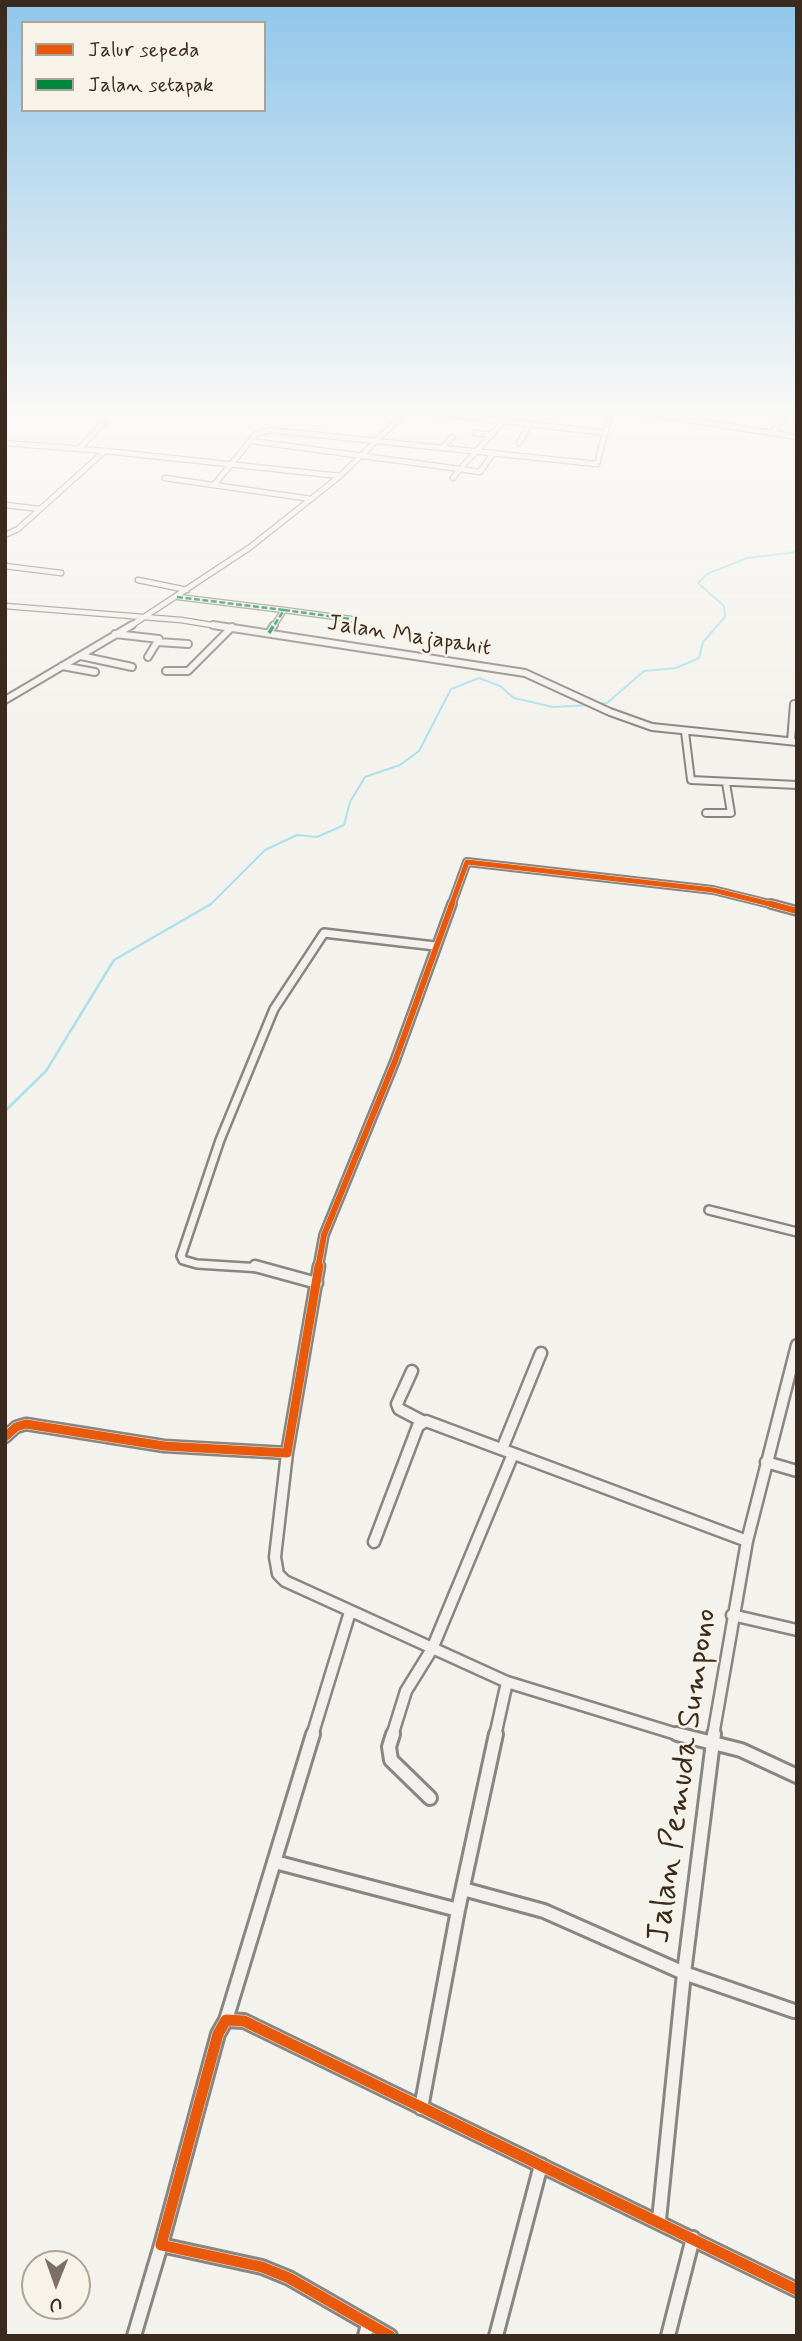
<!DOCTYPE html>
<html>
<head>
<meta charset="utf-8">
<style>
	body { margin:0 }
	#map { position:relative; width:802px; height:2341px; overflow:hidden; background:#f4f2ec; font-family:Mynerve,sans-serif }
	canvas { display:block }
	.frame { position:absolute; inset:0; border:7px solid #3b2a1e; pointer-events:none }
	.legend { position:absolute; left:21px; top:21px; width:245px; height:91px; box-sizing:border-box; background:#f7f3e8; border:2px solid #aca397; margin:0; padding:9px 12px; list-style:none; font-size:21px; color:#3b2a1e }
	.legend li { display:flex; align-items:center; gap:14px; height:35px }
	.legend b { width:35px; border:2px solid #aca397 }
	.north { position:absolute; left:21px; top:2250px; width:70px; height:70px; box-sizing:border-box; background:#f7f3e8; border:2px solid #aca397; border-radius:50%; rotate:181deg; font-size:19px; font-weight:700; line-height:28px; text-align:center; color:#3b2a1e }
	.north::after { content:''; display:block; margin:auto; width:24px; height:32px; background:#7c7066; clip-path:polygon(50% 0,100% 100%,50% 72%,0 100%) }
</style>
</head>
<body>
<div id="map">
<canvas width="802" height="2341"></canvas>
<div class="frame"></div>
<ul class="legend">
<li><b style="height:9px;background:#e8590c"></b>Jalur sepeda</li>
<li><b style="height:9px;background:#00873e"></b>Jalan setapak</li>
</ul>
<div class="north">U</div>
</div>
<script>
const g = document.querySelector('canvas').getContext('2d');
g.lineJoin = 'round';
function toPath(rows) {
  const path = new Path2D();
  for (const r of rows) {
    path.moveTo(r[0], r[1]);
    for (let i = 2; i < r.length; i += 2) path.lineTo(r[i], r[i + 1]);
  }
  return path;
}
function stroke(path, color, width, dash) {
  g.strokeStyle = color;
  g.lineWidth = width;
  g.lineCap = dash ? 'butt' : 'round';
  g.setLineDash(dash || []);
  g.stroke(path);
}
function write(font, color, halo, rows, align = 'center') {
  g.font = font + ' Mynerve,sans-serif';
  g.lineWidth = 5;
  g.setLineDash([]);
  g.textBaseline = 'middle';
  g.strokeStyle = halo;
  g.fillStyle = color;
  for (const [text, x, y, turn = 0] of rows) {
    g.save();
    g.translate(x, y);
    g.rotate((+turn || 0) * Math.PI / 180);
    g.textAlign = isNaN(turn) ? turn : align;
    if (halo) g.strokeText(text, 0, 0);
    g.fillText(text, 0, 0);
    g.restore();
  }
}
stroke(toPath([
	[596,704,607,703,644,671,676,668,699,658,703,642,725,617,724,606,698,583,707,574,747,558,797,552],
	[209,906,265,850,297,835,317,837,344,825,350,802,365,777,400,765,419,751,451,689,479,678,500,686,514,698,553,707,590,705]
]), '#ace1ec', 2);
stroke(toPath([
	[5,1111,46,1071,114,960,211,904]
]), '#ace1ec', 2.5);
const streetFar4 = toPath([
	[414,410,605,433],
	[626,410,797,437],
	[475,433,492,435],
	[773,433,787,410],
	[251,441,460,469,514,410],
	[5,443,105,451],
	[519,443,530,424],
	[443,447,452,437],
	[79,449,103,423],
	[165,478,311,499],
	[453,478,460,469,480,472,493,453],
	[214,485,256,434,270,430,597,464,611,410],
	[5,505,40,509],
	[5,535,18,529,105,451,340,476],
	[5,566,61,573],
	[138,580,187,590],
	[178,597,284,610,273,627],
	[5,606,181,620,224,627],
	[284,610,351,619],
	[129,627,249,548,340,476,408,410]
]);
const streetFar3 = toPath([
	[213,625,525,673,610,712,652,727,797,742],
	[269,633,274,625],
	[115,634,159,639,148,657],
	[158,642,188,644],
	[81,656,132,667],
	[62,666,95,672],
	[166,671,188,671,232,627],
	[5,700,132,625],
	[685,732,691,780,797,785],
	[791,741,794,704],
	[706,813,731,813,726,783],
	[451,906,467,862,713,890,778,906]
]);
const streetFar2 = toPath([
	[771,904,797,911],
	[709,1210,797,1232],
	[261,1268,197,1264,183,1260,181,1256,220,1140,274,1009,324,933,435,946],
	[318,1268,324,1235,395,1061,452,904]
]);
const streetFar1 = toPath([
	[255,1266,317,1283],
	[412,1371,397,1404,399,1409,424,1422],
	[5,1437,16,1427,26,1424,164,1446,287,1453,319,1266],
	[502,1449,541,1353],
	[287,1453,275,1557,278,1574,285,1581,507,1682,683,1736],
	[766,1462,797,1471],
	[374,1542,418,1426,426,1421,747,1541],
	[732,1615,797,1630],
	[312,1736,350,1612],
	[392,1736,406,1691,432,1649,513,1454],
	[495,1736,507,1682],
	[713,1736,747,1541,797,1345]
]);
const street = toPath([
	[393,1734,389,1747,391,1760,430,1798],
	[677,1734,741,1750,797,1776],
	[275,1862,458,1910],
	[463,1889,544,1911,684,1973,794,2011],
	[226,2020,313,1734],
	[421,2108,458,1910,496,1734],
	[659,2220,684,1973,714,1734],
	[134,2336,161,2245],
	[365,2336,368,2324],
	[390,2336,289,2278,262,2267,161,2245,218,2034,226,2020,244,2021,797,2290],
	[496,2336,541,2165],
	[668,2336,693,2238]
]);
stroke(streetFar4, '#898580', 7);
stroke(streetFar3, '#898580', 10);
stroke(streetFar2, '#898580', 12);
stroke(streetFar1, '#898580', 15);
stroke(street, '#898580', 18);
stroke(streetFar4, '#f2f1ed', 4.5);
stroke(streetFar3, '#f2f1ed', 6);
stroke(streetFar2, '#f2f1ed', 7);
stroke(streetFar1, '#f2f1ed', 10);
stroke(street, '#f2f1ed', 12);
stroke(toPath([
	[177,597,284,610,273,627],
	[284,610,351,619]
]), '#00873e', 2.5, [6, 2.5]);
stroke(toPath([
	[269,633,274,625]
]), '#00873e', 3.5, [8, 3.5]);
stroke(toPath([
	[451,906,467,862,713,890,778,906]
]), '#e8590c', 5);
stroke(toPath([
	[771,904,797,911],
	[318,1268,324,1235,395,1061,452,904]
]), '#e8590c', 6);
stroke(toPath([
	[5,1437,16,1427,26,1424,164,1446,287,1453,319,1266]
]), '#e8590c', 9);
stroke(toPath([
	[390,2336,289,2278,262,2267,161,2245,218,2034,226,2020,244,2021,797,2290]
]), '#e8590c', 11);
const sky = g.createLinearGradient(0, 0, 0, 737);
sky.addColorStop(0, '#90c6ea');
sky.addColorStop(0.56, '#faf9f6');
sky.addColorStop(1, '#faf9f600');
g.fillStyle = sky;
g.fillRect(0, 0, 802, 737);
write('23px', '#3b2a1e', '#f7f3e8', [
	["Jalan Majapahit",409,637,9]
]);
write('33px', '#3b2a1e', '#f7f3e8', [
	["Jalan Pemuda Sumpono",684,1776,-82]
]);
</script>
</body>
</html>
